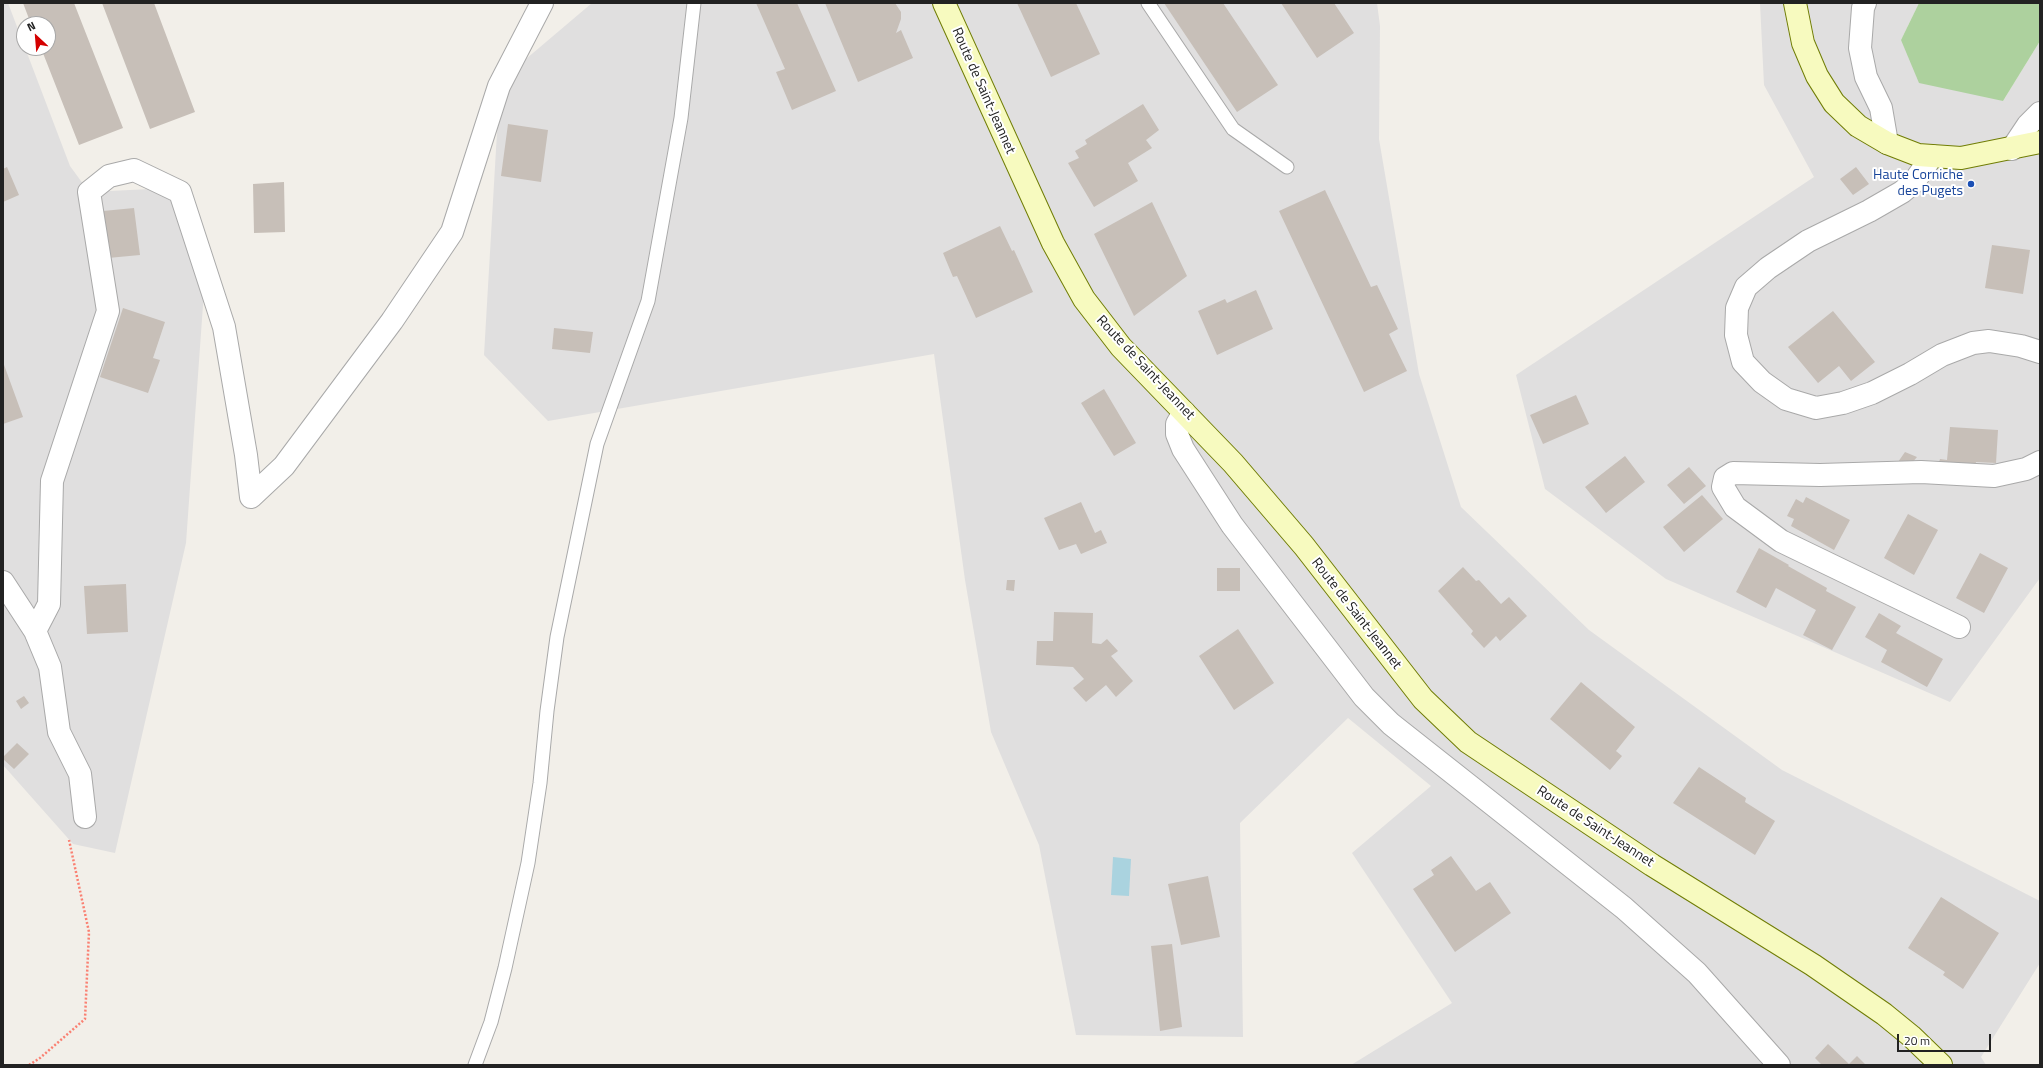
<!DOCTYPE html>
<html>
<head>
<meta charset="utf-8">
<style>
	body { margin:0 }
	#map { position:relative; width:2043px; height:1068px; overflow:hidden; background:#f2efe9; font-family:"Titillium Web",sans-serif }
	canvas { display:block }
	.frame { position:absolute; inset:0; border:4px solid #222; pointer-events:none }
	.north { position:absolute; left:16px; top:16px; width:40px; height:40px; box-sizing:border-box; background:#fff; border:1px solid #a7a7a7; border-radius:50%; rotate:334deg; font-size:11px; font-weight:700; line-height:16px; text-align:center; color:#222 }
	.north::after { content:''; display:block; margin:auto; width:14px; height:18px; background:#d40000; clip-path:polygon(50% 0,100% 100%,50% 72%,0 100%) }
	.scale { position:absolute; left:1897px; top:1034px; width:94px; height:18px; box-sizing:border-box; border:2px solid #222; border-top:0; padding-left:5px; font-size:12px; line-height:14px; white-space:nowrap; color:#222; -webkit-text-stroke:3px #fff; paint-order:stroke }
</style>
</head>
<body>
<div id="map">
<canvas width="2043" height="1068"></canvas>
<div class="frame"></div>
<div class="north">N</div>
<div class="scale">20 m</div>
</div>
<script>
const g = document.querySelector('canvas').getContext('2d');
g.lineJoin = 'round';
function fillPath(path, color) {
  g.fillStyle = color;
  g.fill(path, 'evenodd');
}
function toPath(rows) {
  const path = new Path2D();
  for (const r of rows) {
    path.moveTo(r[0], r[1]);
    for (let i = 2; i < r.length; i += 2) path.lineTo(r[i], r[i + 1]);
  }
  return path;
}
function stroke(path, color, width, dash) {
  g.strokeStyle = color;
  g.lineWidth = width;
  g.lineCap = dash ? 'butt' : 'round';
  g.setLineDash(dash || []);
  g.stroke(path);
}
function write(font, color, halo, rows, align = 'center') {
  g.font = font + ' "Titillium Web",sans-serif';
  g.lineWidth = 4;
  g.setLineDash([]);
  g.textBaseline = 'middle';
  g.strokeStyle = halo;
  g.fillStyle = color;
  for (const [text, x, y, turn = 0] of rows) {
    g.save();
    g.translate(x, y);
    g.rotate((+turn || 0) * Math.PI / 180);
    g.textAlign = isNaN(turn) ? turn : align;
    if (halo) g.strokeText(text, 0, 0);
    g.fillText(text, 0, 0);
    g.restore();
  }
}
fillPath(toPath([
	[3,3,8,3,70,166,89,192,171,188,204,291,186,543,115,853,73,844,3,765],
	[592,3,1377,3,1380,26,1379,139,1419,374,1461,507,1589,630,1782,770,2040,901,2040,963,1981,1057,1986,1065,1351,1065,1452,1003,1352,853,1431,786,1348,718,1240,823,1243,1037,1076,1035,1039,845,991,732,965,580,934,354,548,421,484,355,500,81],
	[1760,3,1919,3,1901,40,2003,101,2040,41,2040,578,1950,702,1666,579,1545,489,1516,375,1814,177,1764,85]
]), '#e0dfdf');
fillPath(toPath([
	[1919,3,2040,3,2040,41,2003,101,1919,83,1901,40]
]), '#add19e');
fillPath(toPath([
	[1113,857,1131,859,1129,896,1111,895]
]), '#aad3df');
fillPath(toPath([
	[23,3,74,3,123,128,79,145,41,48,48,48,48,24,31,24],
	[102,3,154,3,195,112,150,129],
	[756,3,797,3,836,91,792,110,776,72,785,69],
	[825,3,895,3,901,12,901,19,896,33,901,30,913,58,858,82],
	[1017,3,1076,3,1100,54,1051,77],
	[1164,3,1223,3,1278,85,1237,112],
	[1281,3,1334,3,1354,33,1317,58],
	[1143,104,1159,130,1146,140,1152,148,1128,163,1138,181,1094,207,1068,163,1079,158,1075,151,1087,144,1085,140],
	[508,124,548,130,541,182,501,176],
	[7,167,19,195,3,202,3,169],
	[1856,167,1869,184,1853,195,1840,179],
	[284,182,285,232,254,233,253,184],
	[1325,190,1371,287,1377,285,1398,329,1389,334,1407,371,1364,392,1279,211],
	[1152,202,1187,276,1134,316,1094,234],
	[134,208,140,255,108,258,103,211],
	[1000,226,1012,251,1014,250,1033,292,976,318,957,276,953,277,943,253],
	[1992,245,2030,250,2023,294,1985,288],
	[1256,290,1273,329,1217,355,1198,311,1225,299,1227,303],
	[123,308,165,322,153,358,160,360,148,393,100,377],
	[1833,311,1875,362,1851,381,1839,366,1818,383,1788,347],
	[554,328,593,332,590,353,552,349],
	[3,362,23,417,3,424],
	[1104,389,1136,443,1114,456,1081,403],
	[1576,395,1589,424,1543,444,1530,415],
	[1950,427,1998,430,1996,463,1976,462,1975,468,1939,462,1940,459,1947,460],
	[1905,452,1917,457,1911,464,1898,462],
	[1625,456,1645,482,1606,513,1585,487],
	[1689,467,1706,486,1684,504,1667,485],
	[1702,495,1723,519,1684,552,1663,527],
	[1806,497,1850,520,1834,550,1791,526,1794,519,1787,516,1796,499,1803,503],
	[1081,502,1095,533,1101,530,1107,543,1081,554,1076,544,1059,550,1044,518],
	[1908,514,1938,530,1914,575,1884,558],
	[1759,548,1789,565,1788,566,1827,588,1826,591,1856,607,1832,650,1803,635,1816,610,1776,588,1766,608,1736,592],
	[1980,553,2008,568,1984,613,1956,598],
	[1463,567,1476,581,1479,580,1501,604,1509,597,1527,616,1500,641,1496,636,1484,648,1471,634,1473,631,1438,591],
	[1217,568,1240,568,1240,591,1217,591],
	[1007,580,1015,580,1014,591,1006,590],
	[126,584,128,632,87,634,84,586],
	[1054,612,1093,613,1092,643,1101,644,1107,639,1118,651,1111,656,1133,681,1116,697,1106,685,1086,702,1073,688,1084,679,1073,667,1036,665,1037,641,1053,641],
	[1879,613,1901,626,1896,633,1943,659,1927,687,1881,662,1887,650,1865,637],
	[1238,629,1274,683,1234,710,1199,656],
	[1581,682,1635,727,1616,751,1622,756,1610,770,1550,719],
	[24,696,29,703,21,709,16,701],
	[17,743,29,754,14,769,3,759,3,757],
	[1699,767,1746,798,1745,802,1775,821,1755,855,1673,803],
	[1451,856,1476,891,1490,882,1511,913,1455,952,1413,889,1434,875,1431,870],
	[1208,876,1220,937,1181,945,1168,884],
	[1941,897,1999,933,1963,989,1943,975,1945,972,1908,948],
	[1172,944,1182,1027,1160,1031,1151,946],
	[1828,1044,1849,1064,1857,1056,1866,1065,1822,1065,1815,1058]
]), '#c7bfb8');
const lane = toPath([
	[1148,3,1233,129,1287,167],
	[475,1065,491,1022,505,968,528,863,540,783,547,711,557,637,597,444,648,301,681,118,694,3]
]);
const street = toPath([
	[1865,3,1863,8,1860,48,1866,77,1881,108,1887,143],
	[2012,149,2028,125,2040,113],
	[1932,156,1914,182,1902,192,1869,211,1808,241,1768,268,1746,287,1737,308,1736,335,1743,362,1762,382,1786,399,1816,408,1843,403,1872,393,1910,374,1942,355,1973,343,1989,341,2021,346,2040,352],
	[1184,412,1177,424,1177,434,1183,449,1232,525,1364,697,1391,724,1624,908,1697,973,1779,1065],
	[3,582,35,631,50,667,59,732,80,774,85,817],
	[1959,627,1781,541,1735,507,1723,487,1725,478,1733,473,1820,475,1921,472,1994,476,2026,469,2040,462],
	[35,631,49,604,52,481,108,311,89,192,109,176,134,170,180,192,224,327,246,455,251,497,284,466,392,321,452,232,499,86,542,3]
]);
const secondary = toPath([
	[944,3,1053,243,1084,299,1121,347,1233,463,1304,546,1423,699,1468,742,1652,865,1813,965,1884,1014,1911,1036,1941,1065],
	[1795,3,1803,43,1817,76,1834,103,1858,126,1887,143,1918,155,1961,158,2040,142]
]);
stroke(lane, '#a9a9a9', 15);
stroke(street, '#a9a9a9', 24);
stroke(secondary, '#707d05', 24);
stroke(toPath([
	[29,1065,40,1058,85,1019,89,932,69,840]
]), '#fa8072', 2.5, [2, 2]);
stroke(lane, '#fff', 13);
stroke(street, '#fff', 22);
stroke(secondary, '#f7fabf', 22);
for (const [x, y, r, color] of [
	[1971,184,4,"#1a4fb4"]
]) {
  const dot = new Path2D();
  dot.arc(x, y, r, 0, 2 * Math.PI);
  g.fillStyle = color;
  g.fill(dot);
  stroke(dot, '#fff', 1.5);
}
write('14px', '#222', '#fff', [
	["Route de Saint-Jeannet",983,91,66],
	["Route de Saint-Jeannet",1145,368,47],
	["Route de Saint-Jeannet",1356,614,52],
	["Route de Saint-Jeannet",1595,827,33]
]);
write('14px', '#164399', '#fff', [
	["Haute Corniche",1963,176],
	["des Pugets",1963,192]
], 'right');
</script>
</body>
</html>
